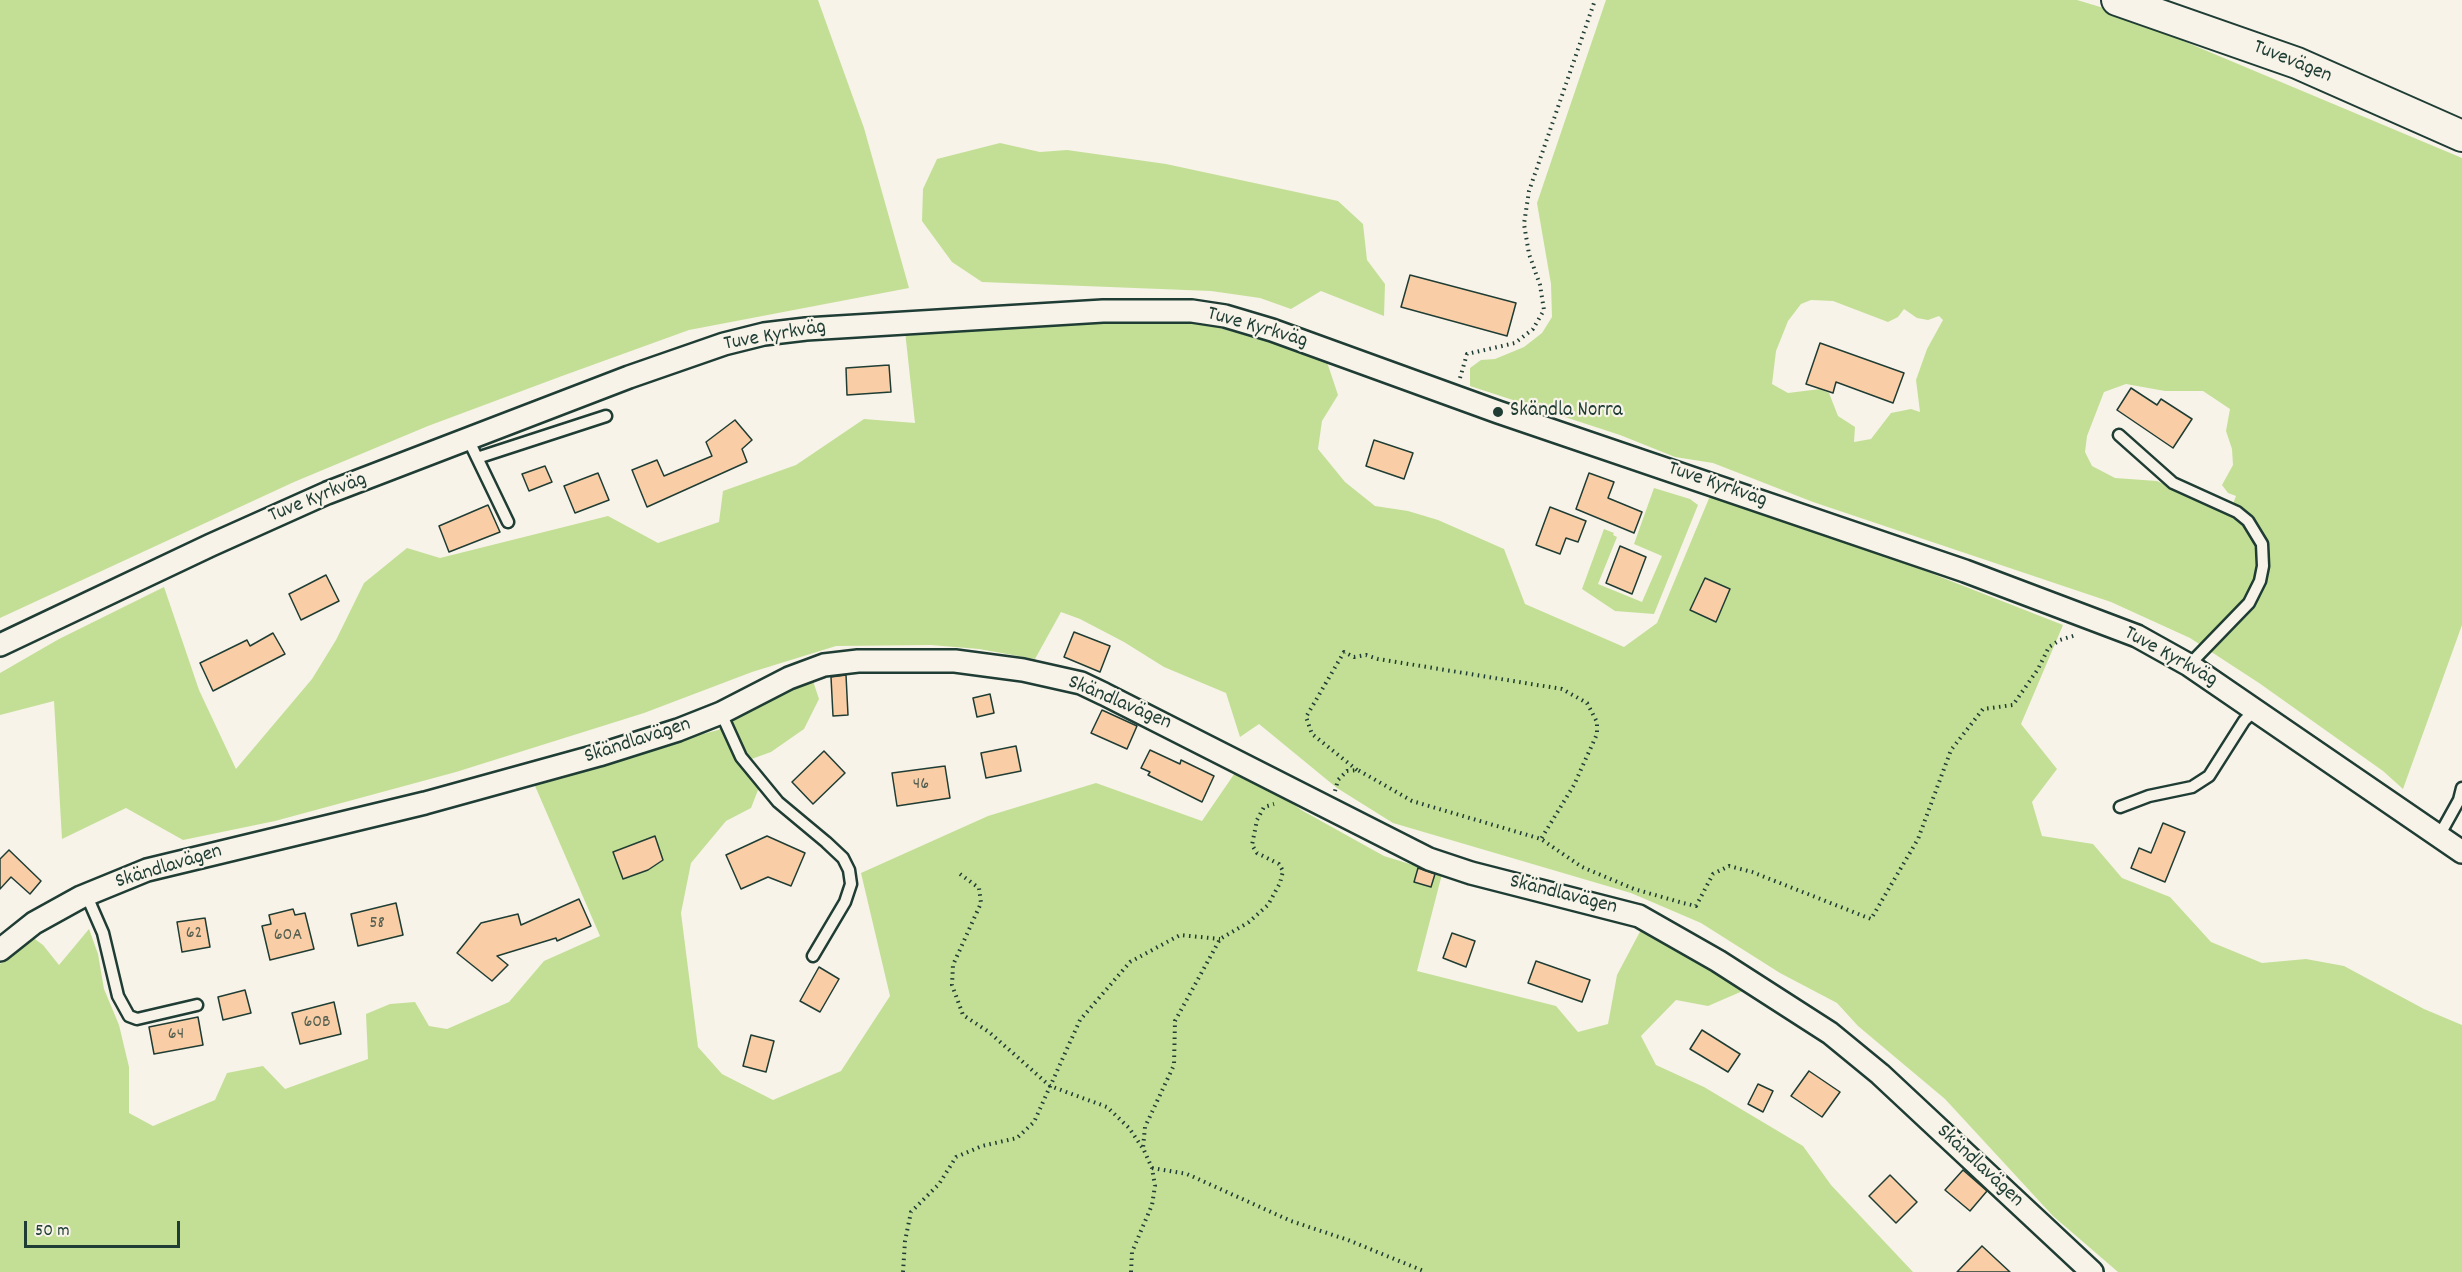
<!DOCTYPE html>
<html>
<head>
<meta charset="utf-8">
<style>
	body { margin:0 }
	#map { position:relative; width:2462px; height:1272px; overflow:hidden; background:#f7f3e8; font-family:Dekko,sans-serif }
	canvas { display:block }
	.scale { position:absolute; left:24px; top:1221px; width:156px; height:27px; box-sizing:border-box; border:3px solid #1f3d34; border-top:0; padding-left:8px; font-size:18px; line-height:21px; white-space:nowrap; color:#1f3d34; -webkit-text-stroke:4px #f7f3e8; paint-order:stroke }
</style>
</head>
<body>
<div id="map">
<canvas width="2462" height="1272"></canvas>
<div class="scale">50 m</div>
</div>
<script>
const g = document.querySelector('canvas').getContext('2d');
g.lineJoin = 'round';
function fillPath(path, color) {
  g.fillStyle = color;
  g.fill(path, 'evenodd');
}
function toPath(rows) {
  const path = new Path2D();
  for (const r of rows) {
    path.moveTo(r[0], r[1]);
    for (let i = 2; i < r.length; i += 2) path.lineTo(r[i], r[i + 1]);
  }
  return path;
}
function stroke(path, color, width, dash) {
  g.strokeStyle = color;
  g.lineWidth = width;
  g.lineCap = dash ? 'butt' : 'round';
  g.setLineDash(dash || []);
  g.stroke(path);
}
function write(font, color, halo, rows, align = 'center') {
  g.font = font + ' Dekko,sans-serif';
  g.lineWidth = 4.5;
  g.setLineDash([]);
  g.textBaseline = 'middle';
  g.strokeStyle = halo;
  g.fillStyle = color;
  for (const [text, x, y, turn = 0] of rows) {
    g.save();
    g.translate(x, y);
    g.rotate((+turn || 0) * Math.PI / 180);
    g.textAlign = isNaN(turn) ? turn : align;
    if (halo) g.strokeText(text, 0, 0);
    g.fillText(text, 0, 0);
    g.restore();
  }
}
fillPath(toPath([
	[0,0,818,0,864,128,909,288,689,330,562,376,428,426,294,482,0,618],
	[1606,0,2077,0,2107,9,2462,158,2462,625,2403,789,2383,771,2259,683,2190,638,2111,602,1813,502,1713,463,1675,457,1620,435,1470,386,1470,368,1481,360,1495,359,1524,347,1542,333,1552,317,1551,284,1537,203],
	[1811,300,1833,301,1888,322,1898,317,1904,309,1917,318,1928,320,1939,316,1943,320,1927,349,1916,380,1920,412,1911,409,1891,413,1871,439,1854,442,1855,427,1838,416,1829,393,1820,389,1788,393,1772,384,1776,351,1788,321,1801,304],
	[2126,384,2165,391,2203,391,2230,409,2226,431,2232,449,2233,465,2222,485,2228,493,2236,496,2229,514,2157,481,2115,478,2092,466,2085,452,2087,436,2104,392],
	[1000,143,1040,152,1067,150,1166,164,1338,201,1363,224,1367,260,1385,284,1384,316,1321,291,1291,309,1260,298,1211,291,982,282,952,262,922,221,923,189,937,159],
	[1133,316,1205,324,1279,344,1327,362,1338,395,1322,421,1318,449,1345,482,1375,506,1408,511,1438,520,1504,549,1525,604,1624,647,1657,623,1710,496,1905,563,2063,625,2021,724,2057,769,2032,802,2042,836,2093,844,2122,878,2170,897,2211,942,2262,963,2306,959,2344,966,2424,1009,2462,1025,2462,1272,2118,1272,2053,1216,1945,1099,1858,1026,1837,1003,1780,973,1701,923,1631,893,1393,823,1337,788,1259,724,1240,737,1226,693,1164,667,1124,642,1080,619,1061,612,1035,659,979,649,931,645,836,646,752,672,644,713,456,772,275,821,183,840,126,808,62,839,54,701,0,715,0,673,59,639,164,587,199,690,236,769,312,679,336,640,364,583,407,548,440,558,608,516,658,543,719,522,723,491,796,465,864,419,915,423,905,331],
	[1654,488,1690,499,1698,505,1654,614,1615,611,1582,589,1604,529,1614,533,1613,535,1617,537,1598,584,1642,602,1662,556,1634,544],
	[813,681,819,699,804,729,771,752,746,761,760,785,751,808,726,821,691,863,681,913,698,1047,722,1074,773,1100,841,1071,890,996,861,873,988,816,1096,783,1202,821,1239,767,1303,811,1384,856,1442,874,1417,971,1556,1006,1578,1032,1608,1024,1617,975,1643,926,1752,987,1708,1006,1676,1000,1641,1036,1656,1065,1704,1087,1803,1146,1831,1185,1913,1272,0,1272,0,964,32,937,43,945,59,965,89,929,98,954,104,989,119,1025,129,1067,129,1113,153,1126,215,1100,227,1073,263,1066,285,1089,368,1059,366,1014,390,1004,415,1002,429,1026,447,1029,509,1002,544,961,600,936,532,779,718,730,766,699]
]), '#c3df96');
const building = toPath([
	[1410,275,1516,303,1507,336,1401,307,1410,275],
	[1820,343,1904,373,1893,403,1836,382,1833,393,1806,384,1820,343],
	[889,365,891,392,847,395,846,368,889,365],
	[2131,388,2157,405,2161,399,2192,419,2173,448,2117,410,2131,388],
	[735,420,752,440,742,449,747,462,647,507,632,470,657,460,664,476,712,456,706,442,735,420],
	[1374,440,1413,453,1404,479,1366,466,1374,440],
	[545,466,552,482,529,491,522,474,545,466],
	[598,473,609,500,575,513,564,486,598,473],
	[1589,473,1614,482,1608,498,1642,512,1634,533,1576,509,1589,473],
	[488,505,500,532,449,552,439,526,488,505],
	[1550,507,1586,521,1578,542,1566,538,1560,554,1536,545,1550,507],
	[1620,546,1646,557,1632,594,1606,583,1620,546],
	[326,575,339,601,301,620,289,594,326,575],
	[1705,578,1730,589,1716,622,1690,610,1705,578],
	[1074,632,1110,646,1100,672,1064,657,1074,632],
	[273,633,285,654,213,691,200,663,247,640,250,646,273,633],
	[846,675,848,715,833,716,831,677,846,675],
	[990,694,994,713,977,717,973,698,990,694],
	[1102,710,1137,726,1127,749,1091,733,1102,710],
	[1016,746,1021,771,986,778,981,753,1016,746],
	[1150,750,1180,764,1181,760,1214,776,1202,802,1148,775,1150,772,1141,768,1150,750],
	[824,751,845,773,813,804,792,782,824,751],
	[945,766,950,798,897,806,892,773,945,766],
	[2163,823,2185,832,2165,882,2131,868,2139,848,2151,853,2163,823],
	[655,836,663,860,648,870,623,879,613,852,655,836],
	[767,836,805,853,791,886,768,877,741,889,726,855,767,836],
	[9,850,41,881,30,894,11,877,0,889,0,859,9,850],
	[1418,868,1435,874,1431,887,1414,882,1418,868],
	[579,899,591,926,557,941,556,938,497,956,508,965,492,981,457,953,481,923,518,914,521,925,579,899],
	[396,903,403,935,358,946,351,914,396,903],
	[293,909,295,915,305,913,314,949,270,960,262,926,271,924,269,915,293,909],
	[205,918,210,947,182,952,177,922,205,918],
	[1452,933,1475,941,1466,967,1443,958,1452,933],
	[1536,961,1590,980,1582,1002,1528,983,1536,961],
	[819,967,839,979,820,1012,800,1001,819,967],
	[245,990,251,1013,223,1020,218,997,245,990],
	[334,1002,341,1034,300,1044,292,1013,334,1002],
	[198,1017,203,1045,154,1054,149,1027,198,1017],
	[1702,1030,1740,1054,1728,1072,1690,1049,1702,1030],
	[751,1035,774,1041,766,1072,743,1066,751,1035],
	[1809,1071,1840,1092,1822,1117,1791,1096,1809,1071],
	[1758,1084,1773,1091,1763,1112,1748,1104,1758,1084],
	[1963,1170,1987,1191,1970,1211,1945,1190,1963,1170],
	[1890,1175,1917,1202,1896,1223,1869,1196,1890,1175],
	[1982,1246,2010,1272,1957,1272,1982,1246]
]);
fillPath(building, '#f9cea7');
stroke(building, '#1f3d34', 1.5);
const lane = toPath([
	[2119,435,2173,483,2237,512,2248,521,2262,544,2263,566,2260,581,2249,603,2189,665],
	[469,441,508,522],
	[477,458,606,416],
	[721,713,741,757,778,802,826,842,843,858,849,870,851,884,845,902,813,956],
	[2120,807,2149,796,2192,787,2209,776,2244,721,2255,710],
	[2439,836,2459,800,2462,788],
	[86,894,103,933,118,996,129,1016,137,1019,197,1005]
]);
const street = toPath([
	[0,645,211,545,327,493,629,377,724,344,764,334,806,329,1103,311,1192,311,1225,316,1272,330,1498,412,1965,571,2137,636,2189,665,2462,852],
	[0,950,34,923,81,897,147,870,425,803,599,755,678,730,721,713,789,678,824,665,858,661,955,661,1023,670,1081,683,1104,694,1429,859,1471,873,1639,916,1718,961,1830,1033,1880,1074,2092,1272]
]);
const secondary = toPath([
	[2117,0,2297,63,2462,136]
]);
stroke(lane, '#1f3d34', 15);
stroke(street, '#1f3d34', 26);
stroke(secondary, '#1f3d34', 34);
stroke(toPath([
	[1460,378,1467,354,1515,343,1533,329,1544,310,1540,285,1529,254,1524,224,1529,191,1595,0],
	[1357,770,1312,734,1306,717,1344,652,1354,657,1366,655,1378,659,1562,689,1587,703,1597,722,1597,734,1574,785,1541,839],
	[1335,791,1338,780,1347,771,1358,770,1412,801,1541,839,1582,867,1634,889,1683,903,1696,906,1713,874,1729,866,1752,872,1871,919,1918,839,1951,750,1983,709,2013,705,2038,669,2049,647,2060,640,2076,635],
	[960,874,979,888,981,903,953,965,952,985,963,1015,989,1032,1050,1086,1107,1107,1129,1128,1142,1147],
	[1152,1168,1187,1174,1291,1221,1348,1240,1426,1272],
	[903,1272,905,1241,911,1212,939,1184,956,1157,982,1146,1017,1138,1034,1122,1080,1020,1130,962,1180,935,1220,939],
	[1131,1272,1132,1252,1152,1205,1155,1186,1152,1168,1143,1148,1145,1127,1174,1065,1175,1021,1220,939,1249,922,1268,905,1280,883,1283,871,1279,864,1257,853,1252,845,1257,820,1264,807,1274,804]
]), '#1f3d34', 4, [1.5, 4.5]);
stroke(lane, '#f7f3e8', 10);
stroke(street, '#f7f3e8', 21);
stroke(secondary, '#f7f3e8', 30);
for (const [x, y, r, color] of [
	[1498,412,6,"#1f3d34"]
]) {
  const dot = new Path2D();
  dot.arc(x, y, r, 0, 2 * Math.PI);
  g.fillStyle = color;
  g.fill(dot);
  stroke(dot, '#f7f3e8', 2);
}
write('18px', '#566151', null, [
	["46",921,786],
	["58",377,925],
	["62",194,935],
	["60A",288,937],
	["60B",317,1024],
	["64",176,1036]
]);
write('21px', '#1f3d34', '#f7f3e8', [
	["Tuvevägen",2292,63,22],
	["Tuve Kyrkväg",1257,329,16],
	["Tuve Kyrkväg",775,337,-10],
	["Tuve Kyrkväg",1717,486,19],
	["Tuve Kyrkväg",318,499,-22],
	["Tuve Kyrkväg",2170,658,29],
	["Skändlavägen",1119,704,23],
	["Skändlavägen",638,742,-18],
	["Skändlavägen",169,868,-17],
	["Skändlavägen",1563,896,14],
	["Skändlavägen",1979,1167,43]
]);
write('21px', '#1f3d34', '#f7f3e8', [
	["Skändla Norra",1510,412]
], 'left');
</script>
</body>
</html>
